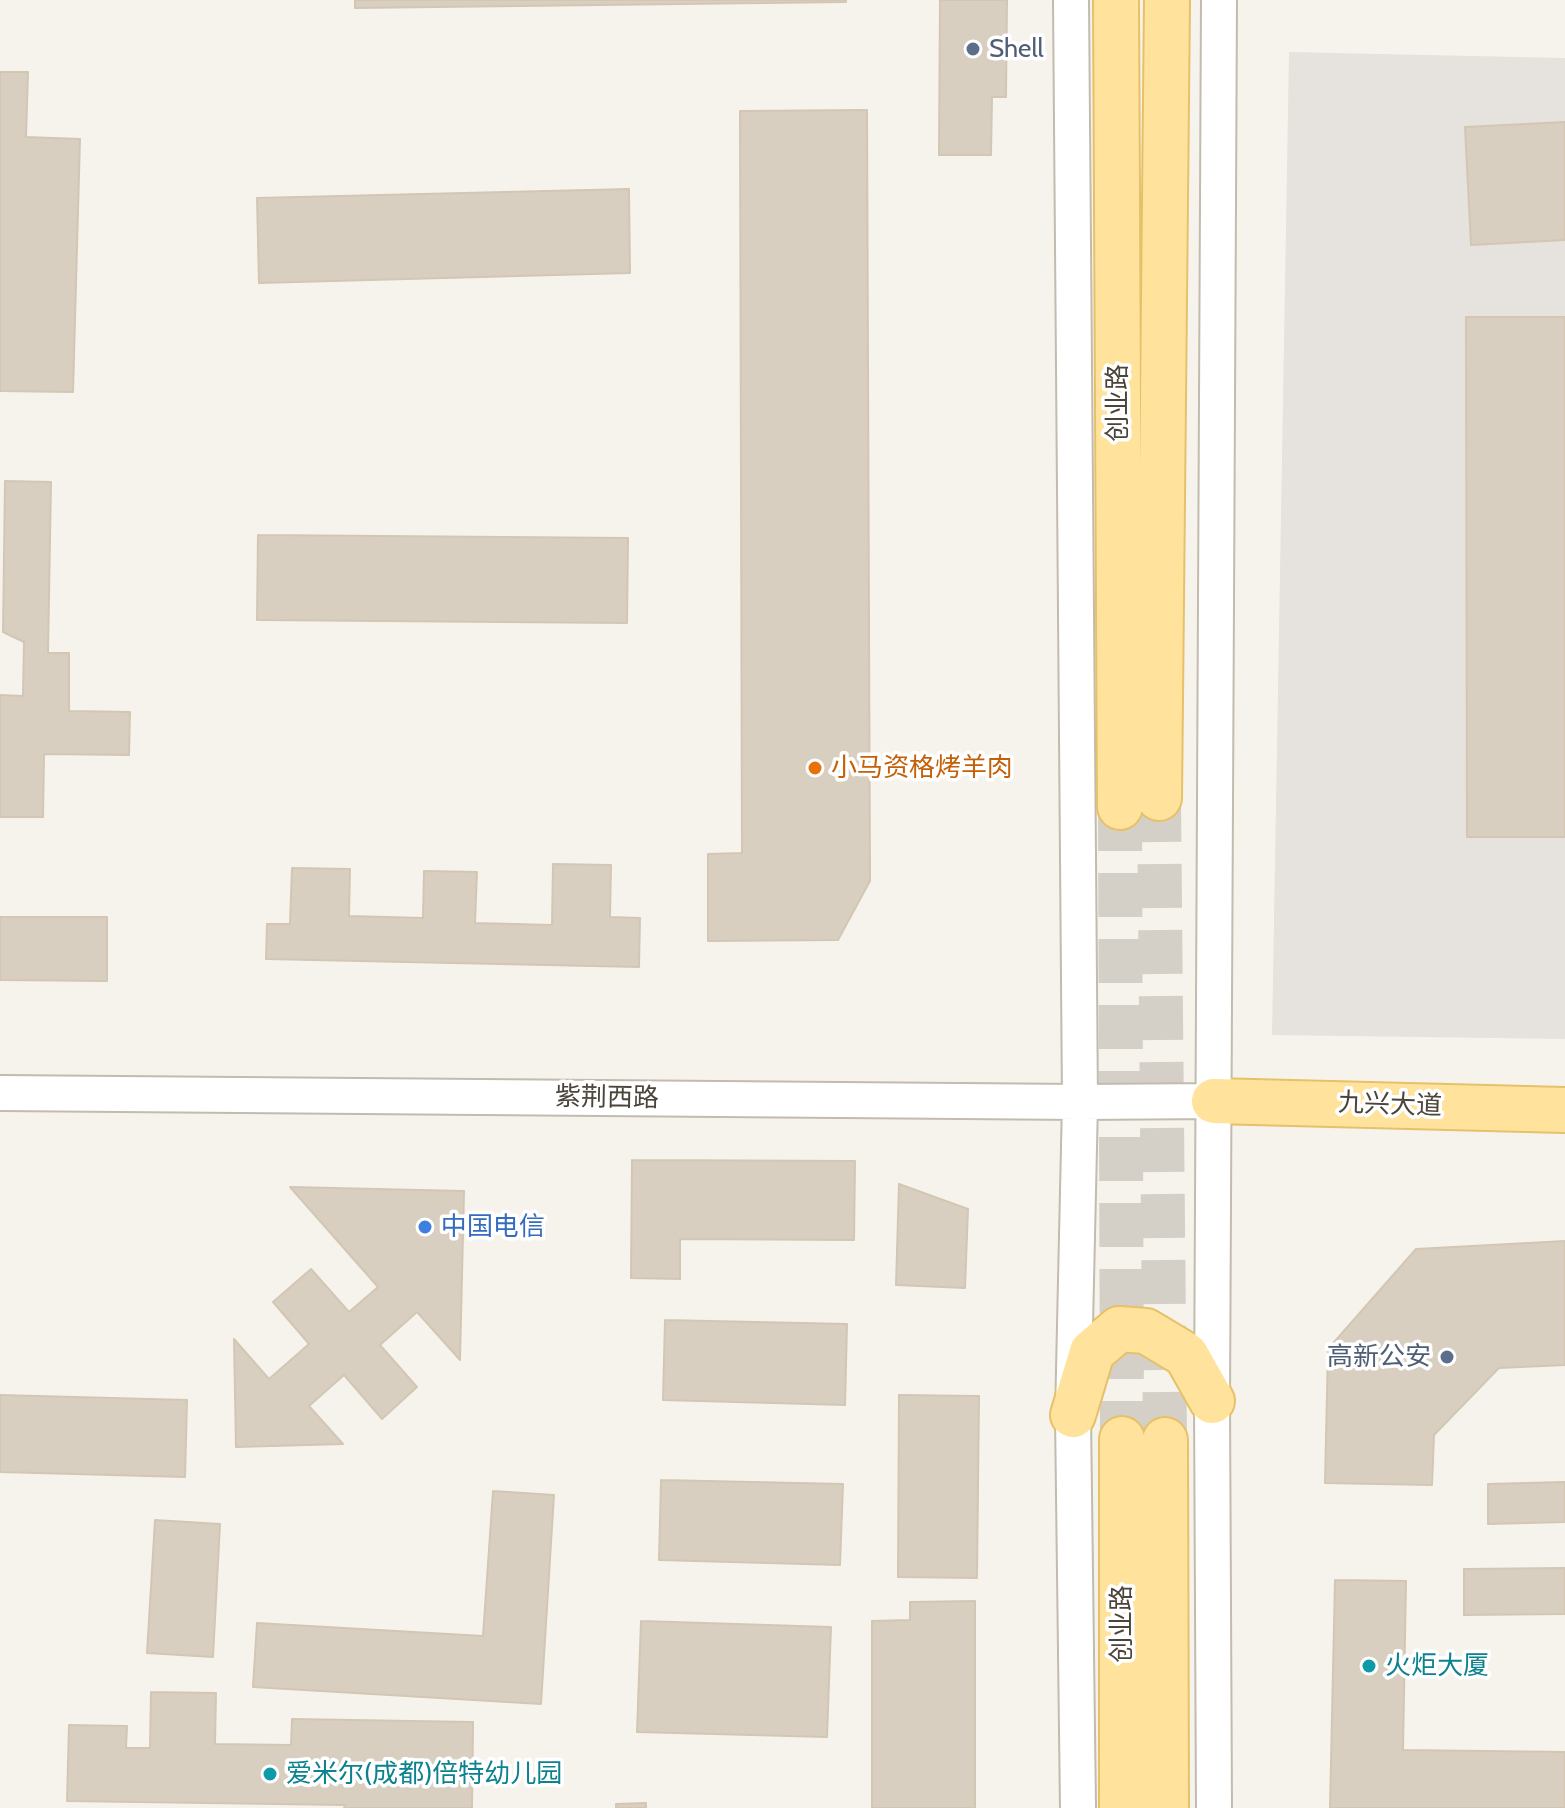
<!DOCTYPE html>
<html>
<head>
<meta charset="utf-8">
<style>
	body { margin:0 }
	canvas { display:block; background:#f6f3ec }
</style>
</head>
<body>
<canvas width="1565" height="1808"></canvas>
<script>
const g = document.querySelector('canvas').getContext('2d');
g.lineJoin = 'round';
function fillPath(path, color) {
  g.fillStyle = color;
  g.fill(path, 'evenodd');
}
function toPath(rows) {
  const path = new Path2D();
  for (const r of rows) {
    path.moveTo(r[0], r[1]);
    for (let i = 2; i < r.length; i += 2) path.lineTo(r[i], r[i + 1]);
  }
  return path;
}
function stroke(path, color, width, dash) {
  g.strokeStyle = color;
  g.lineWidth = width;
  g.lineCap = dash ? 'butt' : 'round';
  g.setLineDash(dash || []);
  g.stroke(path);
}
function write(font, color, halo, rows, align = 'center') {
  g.font = font + ' Cabin,"Noto Sans SC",sans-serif';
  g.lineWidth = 7;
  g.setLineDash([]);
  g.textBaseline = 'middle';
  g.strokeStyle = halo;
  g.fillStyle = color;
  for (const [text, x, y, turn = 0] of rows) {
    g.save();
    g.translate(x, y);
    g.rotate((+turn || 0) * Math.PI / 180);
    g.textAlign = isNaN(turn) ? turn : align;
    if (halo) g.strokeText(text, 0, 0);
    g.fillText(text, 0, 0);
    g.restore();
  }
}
fillPath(toPath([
	[1289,52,1565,58,1565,1039,1272,1035]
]), '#e6e2dd');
const building = toPath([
	[355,0,846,0,846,2,355,8,355,0],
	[940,0,1007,0,1006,97,992,97,991,155,939,155,940,0],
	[0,72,28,72,26,137,80,139,73,392,0,391,0,72],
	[867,110,870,881,838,940,708,941,708,854,742,853,740,111,867,110],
	[1565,122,1565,240,1471,245,1465,127,1565,122],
	[629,189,630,273,259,283,257,198,629,189],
	[1466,317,1565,317,1565,837,1467,837,1466,317],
	[5,481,51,482,48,653,69,653,69,711,130,712,129,755,44,754,43,817,0,817,0,695,23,696,24,642,3,632,5,481],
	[258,535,628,538,627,623,257,620,258,535],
	[553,864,611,865,610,917,640,918,639,967,266,959,267,924,290,924,292,868,350,869,349,916,423,918,424,871,477,872,475,923,552,925,553,864],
	[0,917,107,917,107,981,0,980,0,917],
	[632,1160,855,1161,854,1240,680,1239,680,1279,631,1278,632,1160],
	[899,1184,968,1209,965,1288,896,1285,899,1184],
	[290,1187,464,1191,460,1360,417,1312,380,1345,417,1387,382,1419,344,1375,309,1406,343,1444,236,1447,234,1339,269,1379,309,1344,273,1302,311,1269,349,1312,378,1287,290,1187],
	[1565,1241,1565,1365,1499,1368,1434,1435,1432,1485,1325,1483,1328,1349,1416,1249,1565,1241],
	[665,1320,847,1324,845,1405,663,1400,665,1320],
	[0,1395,187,1400,185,1477,0,1472,0,1395],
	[899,1395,979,1396,977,1578,898,1577,899,1395],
	[661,1480,843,1484,840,1565,659,1560,661,1480],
	[1565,1482,1565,1522,1488,1524,1488,1484,1565,1482],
	[493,1491,554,1495,541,1704,253,1687,257,1623,483,1636,493,1491],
	[155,1520,220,1524,213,1657,147,1653,155,1520],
	[1565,1568,1565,1614,1464,1615,1464,1569,1565,1568],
	[1335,1580,1406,1581,1403,1750,1565,1752,1565,1808,1330,1808,1335,1580],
	[975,1601,975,1808,872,1808,872,1621,910,1620,910,1602,975,1601],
	[641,1621,831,1627,827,1737,637,1732,641,1621],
	[151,1692,216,1693,215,1744,291,1745,292,1719,473,1722,472,1808,344,1808,345,1805,67,1801,69,1725,127,1726,126,1748,150,1748,151,1692],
	[646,1803,646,1808,616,1808,616,1804,646,1803]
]);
fillPath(building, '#d8cfc1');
stroke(building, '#d3c7b4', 2);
stroke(toPath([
	[1159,798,1165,1440],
	[1120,807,1122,1439]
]), '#d4d0c8', 44, [44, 22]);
const minor = toPath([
	[1071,0,1080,1102,1073,1415,1078,1808],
	[0,1093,1080,1102,1214,1101],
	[1214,1808,1212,1401,1219,0]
]);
const major = toPath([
	[1116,0,1120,807],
	[1159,798,1167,0],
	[1214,1101,1565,1110],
	[1073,1415,1092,1352,1119,1329,1146,1331,1186,1355,1212,1401],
	[1165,1440,1166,1808],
	[1122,1808,1122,1439]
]);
stroke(minor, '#c2bbae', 38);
stroke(major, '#e6c16a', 48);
stroke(minor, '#fff', 34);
stroke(major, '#ffe39c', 44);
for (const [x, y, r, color] of [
	[973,49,8,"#5c6f8a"],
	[815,768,8,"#e8710a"],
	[425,1227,8,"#3f7fe0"],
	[1447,1357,8,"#5c6f8a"],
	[1369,1666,8,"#0f9aa8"],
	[270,1774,8,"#0f9aa8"]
]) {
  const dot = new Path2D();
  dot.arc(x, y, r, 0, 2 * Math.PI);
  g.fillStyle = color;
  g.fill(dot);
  stroke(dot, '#fff', 3);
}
write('26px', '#4e5e75', '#fff', [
	["Shell",989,49],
	["高新公安",1431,1357,"right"]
], 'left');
write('26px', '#4b4439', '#fff', [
	["创业路",1118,403,-90],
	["紫荆西路",607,1098,1],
	["九兴大道",1390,1105,2],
	["创业路",1122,1624,-90]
]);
write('26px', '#c56008', '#fff', [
	["小马资格烤羊肉",831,768]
], 'left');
write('26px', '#366cbe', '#fff', [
	["中国电信",441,1227]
], 'left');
write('26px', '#0d838f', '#fff', [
	["火炬大厦",1385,1666],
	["爱米尔(成都)倍特幼儿园",286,1774]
], 'left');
</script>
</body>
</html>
